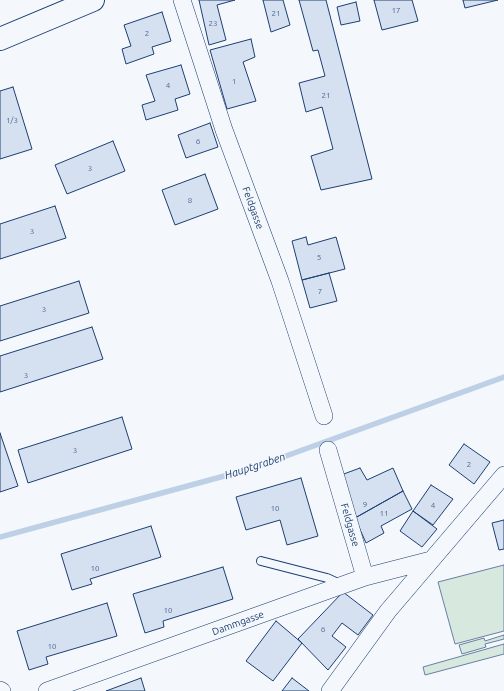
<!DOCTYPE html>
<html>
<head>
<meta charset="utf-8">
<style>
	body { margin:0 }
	canvas { display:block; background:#f4f7fb }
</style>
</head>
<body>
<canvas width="504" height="691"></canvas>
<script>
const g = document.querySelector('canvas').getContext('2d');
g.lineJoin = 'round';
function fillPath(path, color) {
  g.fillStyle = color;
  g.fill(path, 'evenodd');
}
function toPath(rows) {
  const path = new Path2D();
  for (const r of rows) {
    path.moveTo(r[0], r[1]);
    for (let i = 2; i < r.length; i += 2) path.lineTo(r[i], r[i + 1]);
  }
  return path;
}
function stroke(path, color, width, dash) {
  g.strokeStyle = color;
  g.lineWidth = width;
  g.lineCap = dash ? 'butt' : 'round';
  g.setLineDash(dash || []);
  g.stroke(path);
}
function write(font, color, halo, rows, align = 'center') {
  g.font = font + ' Ubuntu,sans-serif';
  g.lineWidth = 3;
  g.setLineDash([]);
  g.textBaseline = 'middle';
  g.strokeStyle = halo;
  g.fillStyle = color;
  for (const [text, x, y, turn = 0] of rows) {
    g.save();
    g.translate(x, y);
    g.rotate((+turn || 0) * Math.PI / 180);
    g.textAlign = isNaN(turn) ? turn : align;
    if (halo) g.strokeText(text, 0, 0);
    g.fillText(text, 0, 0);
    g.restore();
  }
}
const green = toPath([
	[504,565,504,631,455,644,438,582,504,565],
	[504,635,504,639,485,644,486,647,462,654,459,645,484,638,485,641,504,635],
	[504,644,504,654,425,675,423,667,504,644]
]);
fillPath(green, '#d7e8df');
stroke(green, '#687fa3', 1);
stroke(toPath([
	[0,537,250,469,504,377]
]), '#bed0e5', 5.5);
const building = toPath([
	[199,0,235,0,217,5,226,40,209,45,199,0],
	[263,0,283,0,290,25,271,32,263,0],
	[299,0,326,0,372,179,321,190,311,156,333,149,322,107,306,112,299,83,325,76,318,50,313,51,299,0],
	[374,0,412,0,418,21,382,30,374,0],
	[463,0,498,0,465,8,463,0],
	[356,2,360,21,341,25,337,7,356,2],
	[162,12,171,41,152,47,154,54,126,64,122,49,131,46,124,25,162,12],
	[251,39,255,57,243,62,256,101,227,109,210,50,251,39],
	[181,65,190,94,175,99,178,110,146,120,142,105,155,101,146,75,181,65],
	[13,87,32,149,0,159,0,91,13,87],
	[210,123,218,147,186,158,178,135,210,123],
	[113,141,125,171,67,194,55,165,113,141],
	[205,174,218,209,175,225,162,190,205,174],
	[55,206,66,238,0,259,0,224,55,206],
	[306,237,308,245,336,237,345,269,302,280,292,241,306,237],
	[329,273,337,301,310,308,302,280,329,273],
	[79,281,89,313,0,341,0,306,79,281],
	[92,327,103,359,0,392,0,356,92,327],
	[122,417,132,449,28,483,18,450,122,417],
	[0,433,18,486,0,492,0,433],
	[464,444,490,462,474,484,449,465,464,444],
	[360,468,367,480,393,468,403,491,355,518,341,475,360,468],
	[301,478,318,536,287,545,280,520,246,530,236,497,301,478],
	[431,485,453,499,433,525,413,511,431,485],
	[403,491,412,509,381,526,384,533,366,543,355,518,403,491],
	[413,511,437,529,422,547,400,531,413,511],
	[504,520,504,549,499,550,492,523,504,520],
	[151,526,161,557,90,579,92,584,72,590,61,554,151,526],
	[223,567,233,599,163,621,164,627,145,633,133,594,223,567],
	[343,592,373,615,358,635,342,623,332,636,346,647,328,670,298,639,343,592],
	[107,603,117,636,46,657,48,664,29,670,17,631,107,603],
	[276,621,302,643,273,681,246,661,276,621],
	[141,678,145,691,106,691,141,678],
	[292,678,309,691,282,691,292,678]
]);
fillPath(building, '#d5e0f0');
stroke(building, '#1d3f73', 1);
const lane = toPath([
	[261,561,327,578,340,584]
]);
const street = toPath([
	[182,0,224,130,280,281,324,416],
	[328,450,365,577],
	[0,690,2,691],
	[47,691,365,577,431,560],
	[330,691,388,611,504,475]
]);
const secondary = toPath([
	[0,39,93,0]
]);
stroke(lane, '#1d3f73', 10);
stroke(street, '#1d3f73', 18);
stroke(secondary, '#1d3f73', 24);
stroke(lane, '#f4f7fb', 8);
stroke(street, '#f4f7fb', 17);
stroke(secondary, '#f4f7fb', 22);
write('8px', '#4b6792', null, [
	["17",396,10],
	["21",276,13],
	["23",213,23],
	["2",147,33],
	["1",234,81],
	["4",168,85],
	["21",326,95],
	["1/3",12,120],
	["6",198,141],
	["3",90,168],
	["8",190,200],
	["3",32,231],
	["5",319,257],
	["7",320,291],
	["3",44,309],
	["3",26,375],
	["3",75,450],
	["2",469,464],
	["9",365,504],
	["4",433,505],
	["10",275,508],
	["11",384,513],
	["10",95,568],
	["10",168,610],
	["6",323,629],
	["10",52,646]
]);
write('10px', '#1d3f73', '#f4f7fb', [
	["Feldgasse",253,208,70],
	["Feldgasse",350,525,74],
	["Dammgasse",238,623,-20]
]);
write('italic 11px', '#1d3f73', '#f4f7fb', [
	["Hauptgraben",255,466,-18]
]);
</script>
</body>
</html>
